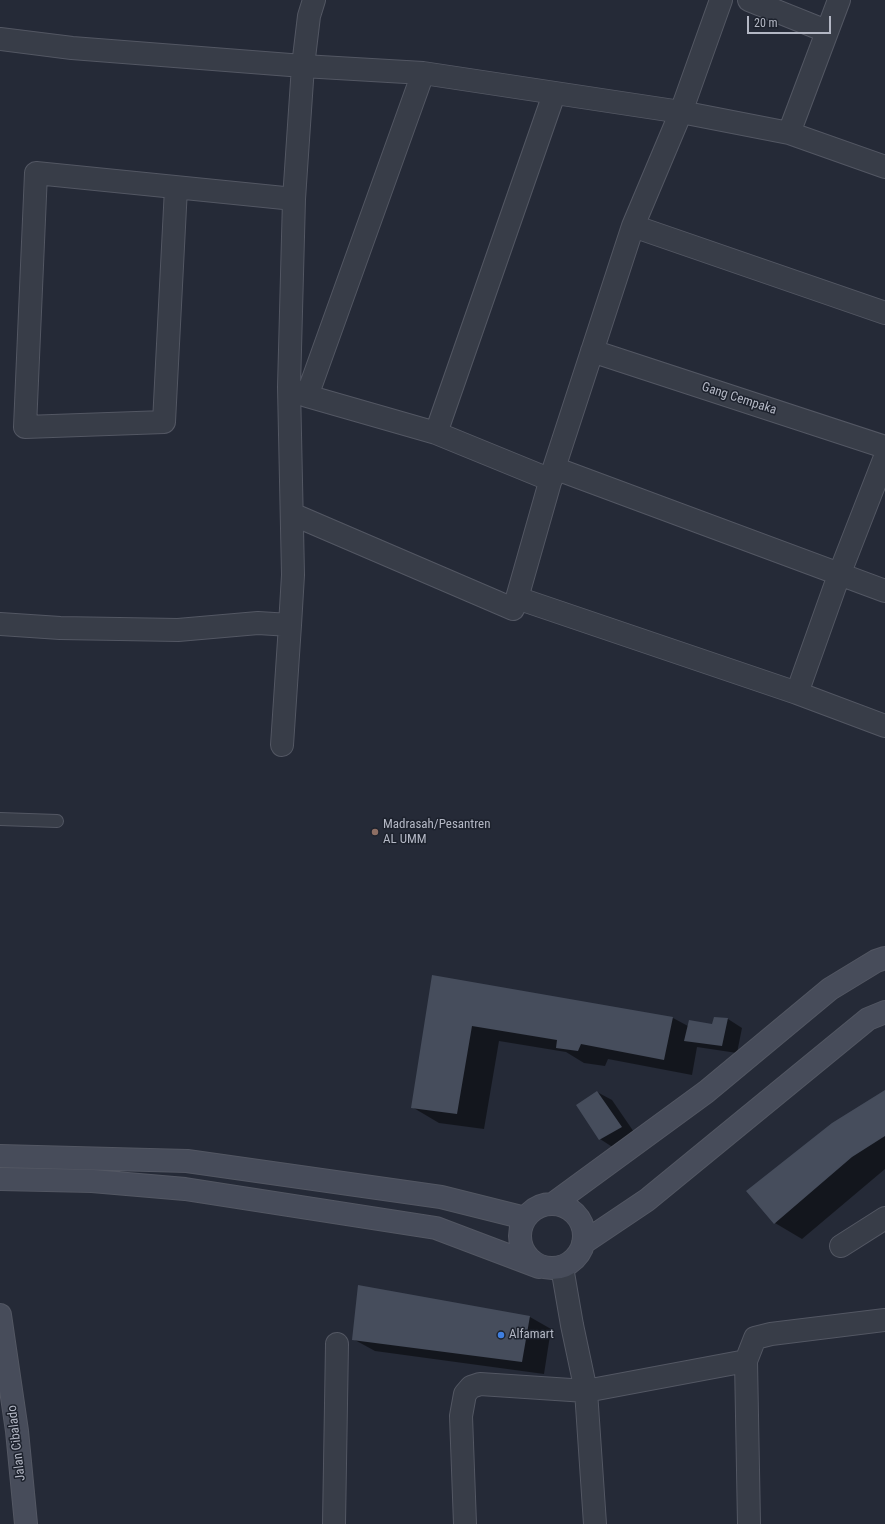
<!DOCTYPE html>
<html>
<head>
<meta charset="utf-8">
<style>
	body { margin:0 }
	#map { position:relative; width:885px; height:1524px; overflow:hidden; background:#252a37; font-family:"Roboto Condensed",sans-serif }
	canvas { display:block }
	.scale { position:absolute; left:747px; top:16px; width:84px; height:18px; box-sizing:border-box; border:2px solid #b3b7c4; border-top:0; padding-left:5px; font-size:12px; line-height:14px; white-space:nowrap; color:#b3b7c4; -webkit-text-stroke:3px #1d222d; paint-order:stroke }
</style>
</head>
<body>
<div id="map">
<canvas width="885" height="1524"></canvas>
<div class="scale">20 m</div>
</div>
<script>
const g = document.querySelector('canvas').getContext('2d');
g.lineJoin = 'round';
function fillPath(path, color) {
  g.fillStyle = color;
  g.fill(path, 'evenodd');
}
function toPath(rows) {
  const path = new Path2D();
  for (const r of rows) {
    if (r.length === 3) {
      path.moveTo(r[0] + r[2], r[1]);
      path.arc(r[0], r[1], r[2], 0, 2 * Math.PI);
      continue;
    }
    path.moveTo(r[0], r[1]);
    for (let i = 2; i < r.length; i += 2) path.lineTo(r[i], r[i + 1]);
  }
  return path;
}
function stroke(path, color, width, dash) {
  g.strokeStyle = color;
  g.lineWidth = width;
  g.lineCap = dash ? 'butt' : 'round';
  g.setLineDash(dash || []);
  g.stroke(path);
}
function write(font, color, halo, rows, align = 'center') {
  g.font = font + ' "Roboto Condensed",sans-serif';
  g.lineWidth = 3;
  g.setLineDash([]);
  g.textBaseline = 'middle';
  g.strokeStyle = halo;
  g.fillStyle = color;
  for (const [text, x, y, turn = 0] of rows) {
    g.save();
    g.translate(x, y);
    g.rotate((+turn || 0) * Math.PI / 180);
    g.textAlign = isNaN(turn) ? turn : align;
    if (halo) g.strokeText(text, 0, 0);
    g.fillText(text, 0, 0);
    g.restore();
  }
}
fillPath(toPath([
	[433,977,673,1018,688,1026,712,1025,715,1018,728,1019,742,1028,737,1053,697,1047,692,1075,608,1059,605,1066,584,1063,566,1052,499,1041,484,1129,439,1123,412,1107],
	[885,1091,885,1169,802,1239,775,1223],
	[597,1092,612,1100,636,1135,614,1148,600,1139],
	[530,1317,551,1329,544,1374,375,1351,353,1339]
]), '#0007');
fillPath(toPath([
	[432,975,673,1017,664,1060,581,1044,578,1051,556,1048,557,1040,472,1026,457,1114,411,1108],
	[714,1017,728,1018,722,1046,684,1041,689,1020,712,1024],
	[885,1090,885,1136,852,1157,774,1224,746,1191,832,1123],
	[597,1091,622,1127,599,1140,576,1105],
	[358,1285,530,1316,522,1362,352,1340]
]), '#464d5c');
const lane = toPath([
	[0,819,57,821]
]);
const street = toPath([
	[749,0,826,31],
	[0,39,72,48,303,66,423,73,681,112,789,133,885,167],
	[789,133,839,0],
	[176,188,164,422,25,427,36,173,294,199],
	[633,226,885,313],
	[592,351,885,447],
	[294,390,307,396,436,433,551,480],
	[307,396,423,73],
	[436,433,554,94],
	[554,468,885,591],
	[292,514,513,609,517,598,554,468,633,226,681,112,721,0],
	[517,598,797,693,885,726],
	[0,624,60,628,178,630,258,623,290,625,293,575,289,387,294,199,303,66,309,16,314,0],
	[797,693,839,575,885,457],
	[282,745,290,625],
	[841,1246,885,1218],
	[562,1267,572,1325,586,1391,595,1524],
	[334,1524,337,1344],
	[465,1524,461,1416,465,1394,471,1387,480,1384,586,1391,746,1361],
	[749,1524,746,1361,755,1338,771,1334,885,1320]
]);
const secondary = toPath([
	[0,1156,187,1161,441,1197,525,1218],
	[0,1179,92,1181,185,1189,436,1228,539,1267],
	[552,1236,32],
	[553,1204,706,1092,830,989,876,961,885,958],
	[583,1243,647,1200,868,1019,885,1012],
	[0,1315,17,1431,26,1524]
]);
stroke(lane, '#535763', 14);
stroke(street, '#535763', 24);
stroke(secondary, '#535763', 24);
stroke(lane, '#383d48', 12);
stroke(street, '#383d48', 22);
stroke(secondary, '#474c5a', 22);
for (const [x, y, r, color] of [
	[375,832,4,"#8d6e63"],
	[501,1335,4,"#3f7fe0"]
]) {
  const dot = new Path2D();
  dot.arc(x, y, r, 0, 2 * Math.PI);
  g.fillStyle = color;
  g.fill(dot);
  stroke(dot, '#1d222d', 1.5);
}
write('13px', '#b3b7c4', '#1d222d', [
	["Gang Cempaka",739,399,18],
	["Jalan Cibalado",17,1443,-97]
]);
write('13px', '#b3b7c4', '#1d222d', [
	["Madrasah/Pesantren",383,825],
	["AL UMM",383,840],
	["Alfamart",509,1335]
], 'left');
</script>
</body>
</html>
